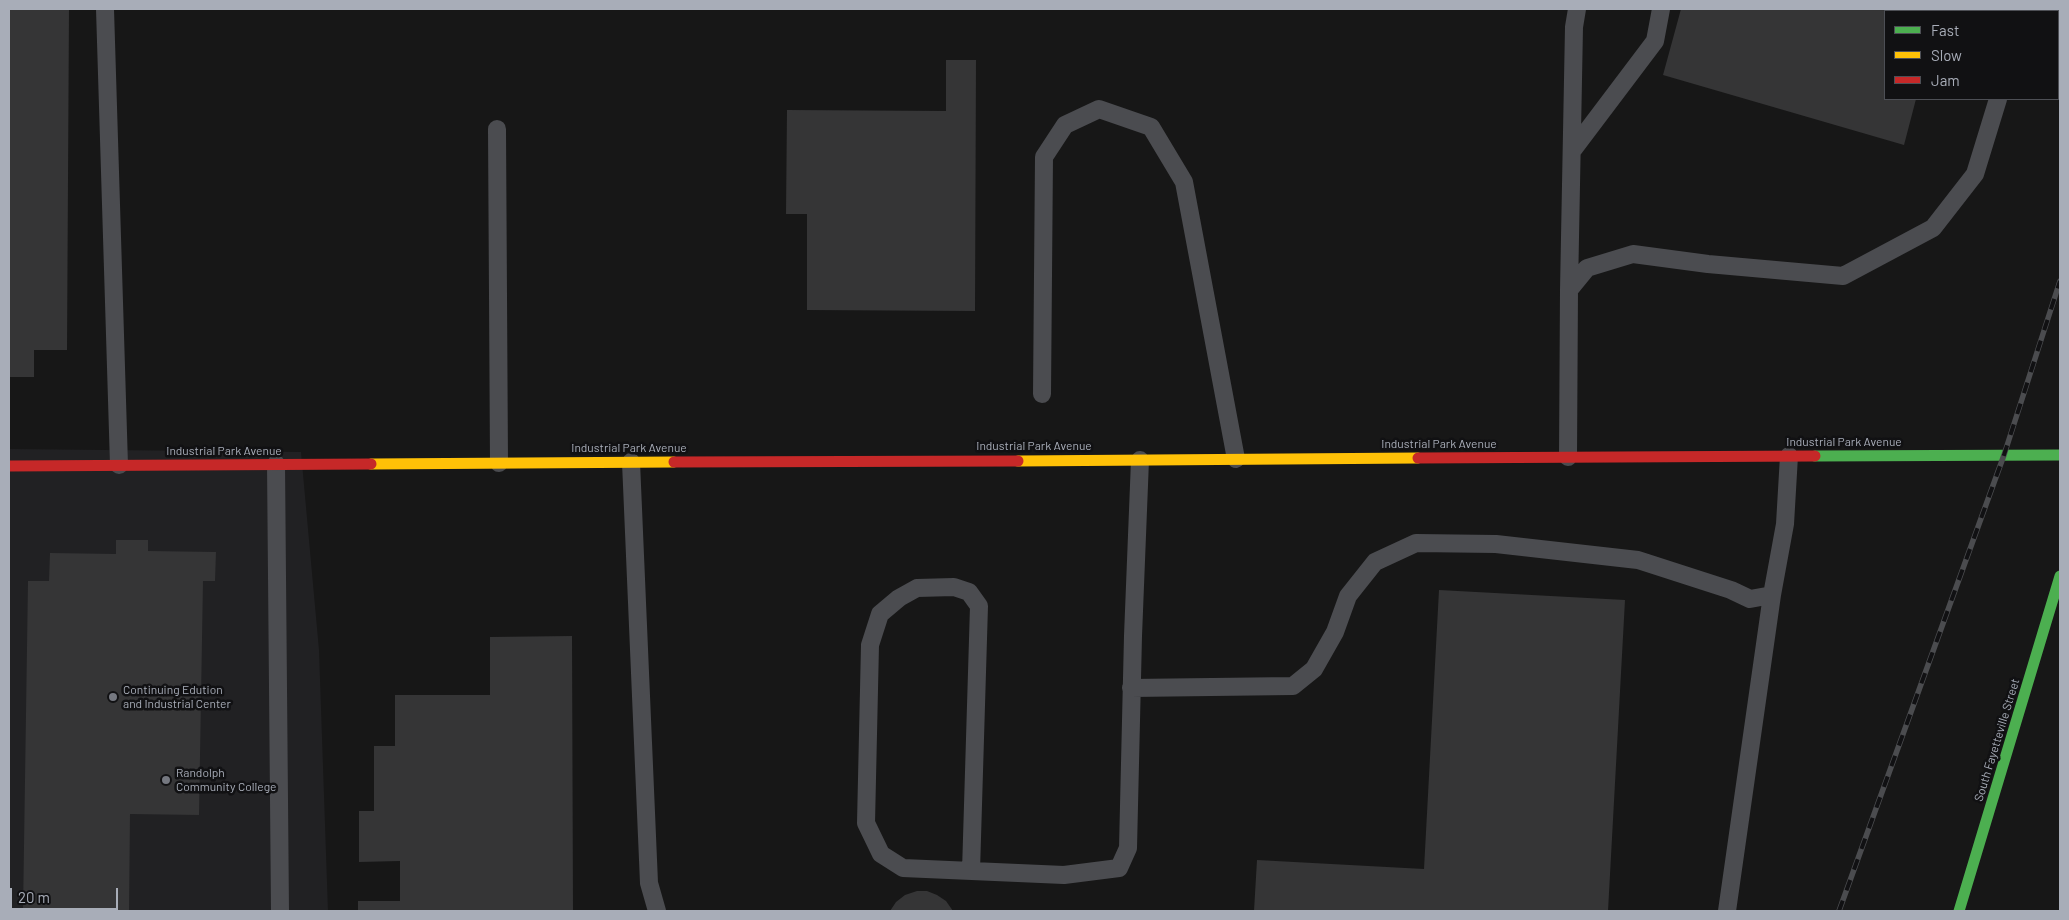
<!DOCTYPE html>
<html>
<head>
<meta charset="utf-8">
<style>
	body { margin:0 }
	#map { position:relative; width:2069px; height:920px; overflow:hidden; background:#171717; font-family:Barlow,sans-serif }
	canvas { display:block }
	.frame { position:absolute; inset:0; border:10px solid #a8adb8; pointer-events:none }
	.legend { position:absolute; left:1884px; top:10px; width:175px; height:90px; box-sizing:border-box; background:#111113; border:1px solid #4d4f55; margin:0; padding:6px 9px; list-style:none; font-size:15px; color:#a8adb8 }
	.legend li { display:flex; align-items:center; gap:10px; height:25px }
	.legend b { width:25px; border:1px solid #4d4f55 }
	.scale { position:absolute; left:10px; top:888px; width:108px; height:22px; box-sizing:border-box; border:2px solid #a8adb8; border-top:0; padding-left:6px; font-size:15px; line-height:18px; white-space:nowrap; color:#a8adb8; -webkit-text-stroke:4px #111113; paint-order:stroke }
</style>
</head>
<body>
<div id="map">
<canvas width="2069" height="920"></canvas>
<div class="frame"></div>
<ul class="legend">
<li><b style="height:6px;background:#4caf50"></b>Fast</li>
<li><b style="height:6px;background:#ffc107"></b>Slow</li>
<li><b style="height:6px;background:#c62828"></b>Jam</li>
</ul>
<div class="scale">20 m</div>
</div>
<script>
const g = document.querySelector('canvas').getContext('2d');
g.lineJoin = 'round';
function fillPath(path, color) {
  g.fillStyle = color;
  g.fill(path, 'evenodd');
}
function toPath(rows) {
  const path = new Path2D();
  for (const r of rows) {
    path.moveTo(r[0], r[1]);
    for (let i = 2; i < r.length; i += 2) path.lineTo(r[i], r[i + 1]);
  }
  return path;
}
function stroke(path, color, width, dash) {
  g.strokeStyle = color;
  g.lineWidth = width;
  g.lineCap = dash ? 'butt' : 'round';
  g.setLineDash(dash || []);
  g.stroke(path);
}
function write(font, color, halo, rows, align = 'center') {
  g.font = font + ' Barlow,sans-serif';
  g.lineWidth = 5;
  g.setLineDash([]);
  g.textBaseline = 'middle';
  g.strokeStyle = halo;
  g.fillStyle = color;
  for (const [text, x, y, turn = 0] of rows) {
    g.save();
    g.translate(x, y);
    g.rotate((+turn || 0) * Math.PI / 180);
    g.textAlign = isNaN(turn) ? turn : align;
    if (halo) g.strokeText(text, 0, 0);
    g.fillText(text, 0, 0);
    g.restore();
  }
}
fillPath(toPath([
	[9,449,301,452,319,650,328,911,9,911]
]), '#212123');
fillPath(toPath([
	[9,9,69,9,67,350,34,350,34,377,9,377],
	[1681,9,1939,9,1939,11,1885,11,1885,99,1916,99,1904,145,1663,75],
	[946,60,976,60,975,311,807,310,807,214,786,214,787,110,946,111],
	[116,540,148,540,148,551,216,552,215,581,203,581,199,815,130,814,129,911,23,911,28,581,49,581,50,553,116,554],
	[1439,590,1625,600,1608,911,1254,911,1257,860,1424,869],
	[572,636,573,911,358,911,358,901,400,901,400,861,359,862,359,811,374,811,374,746,395,746,395,695,490,695,490,637],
	[917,891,927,891,937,895,946,901,953,911,890,911,896,902,905,895]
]), '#353536');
stroke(toPath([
	[105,9,119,465],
	[2025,11,2026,9],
	[497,129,499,463],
	[1572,151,1655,41,1661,9],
	[1569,290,1574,27,1577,9],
	[1042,394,1044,157,1065,125,1099,109,1151,127,1184,182,1236,459],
	[1568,457,1569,290,1587,268,1633,254,1708,264,1843,276,1933,228,1975,174,1998,99],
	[631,462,649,883,657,911],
	[276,464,280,911],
	[1131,688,1293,686,1314,669,1335,632,1348,596,1375,562,1416,543,1496,544,1638,560,1731,590,1750,599,1772,595,1785,524,1789,456],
	[971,871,979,606,969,592,954,587,917,588,899,598,880,614,870,645,866,823,881,854,903,868,1064,875,1119,868,1128,848,1133,636,1140,460],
	[1727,911,1772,595]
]), '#4b4c50', 18);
stroke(toPath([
	[1815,456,2060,455],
	[1959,911,2060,576]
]), '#4caf50', 11);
stroke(toPath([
	[1018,461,1418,458],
	[371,464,674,462]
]), '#ffc107', 11);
stroke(toPath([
	[1418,458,1815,456],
	[674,462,1018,461],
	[9,466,371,464]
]), '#c62828', 11);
const rail = toPath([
	[1839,911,2004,455,2060,281]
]);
stroke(rail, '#4b4c4f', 5.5);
stroke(rail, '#111113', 4, [11]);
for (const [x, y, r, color] of [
	[113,697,5,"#757880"],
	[166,780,5,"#757880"]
]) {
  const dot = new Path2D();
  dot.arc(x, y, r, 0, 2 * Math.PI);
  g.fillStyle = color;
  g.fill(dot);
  stroke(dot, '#111113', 2);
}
write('12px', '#a8adb8', '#111113', [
	["Industrial Park Avenue",1844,442],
	["Industrial Park Avenue",1439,444],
	["Industrial Park Avenue",1034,446],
	["Industrial Park Avenue",629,448],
	["Industrial Park Avenue",224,451],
	["South Fayetteville Street",1997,740,-73]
]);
write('12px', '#a8adb8', '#111113', [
	["Continuing Edution",123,690],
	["and Industrial Center",123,704],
	["Randolph",176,773],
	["Community College",176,787]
], 'left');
</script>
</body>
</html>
